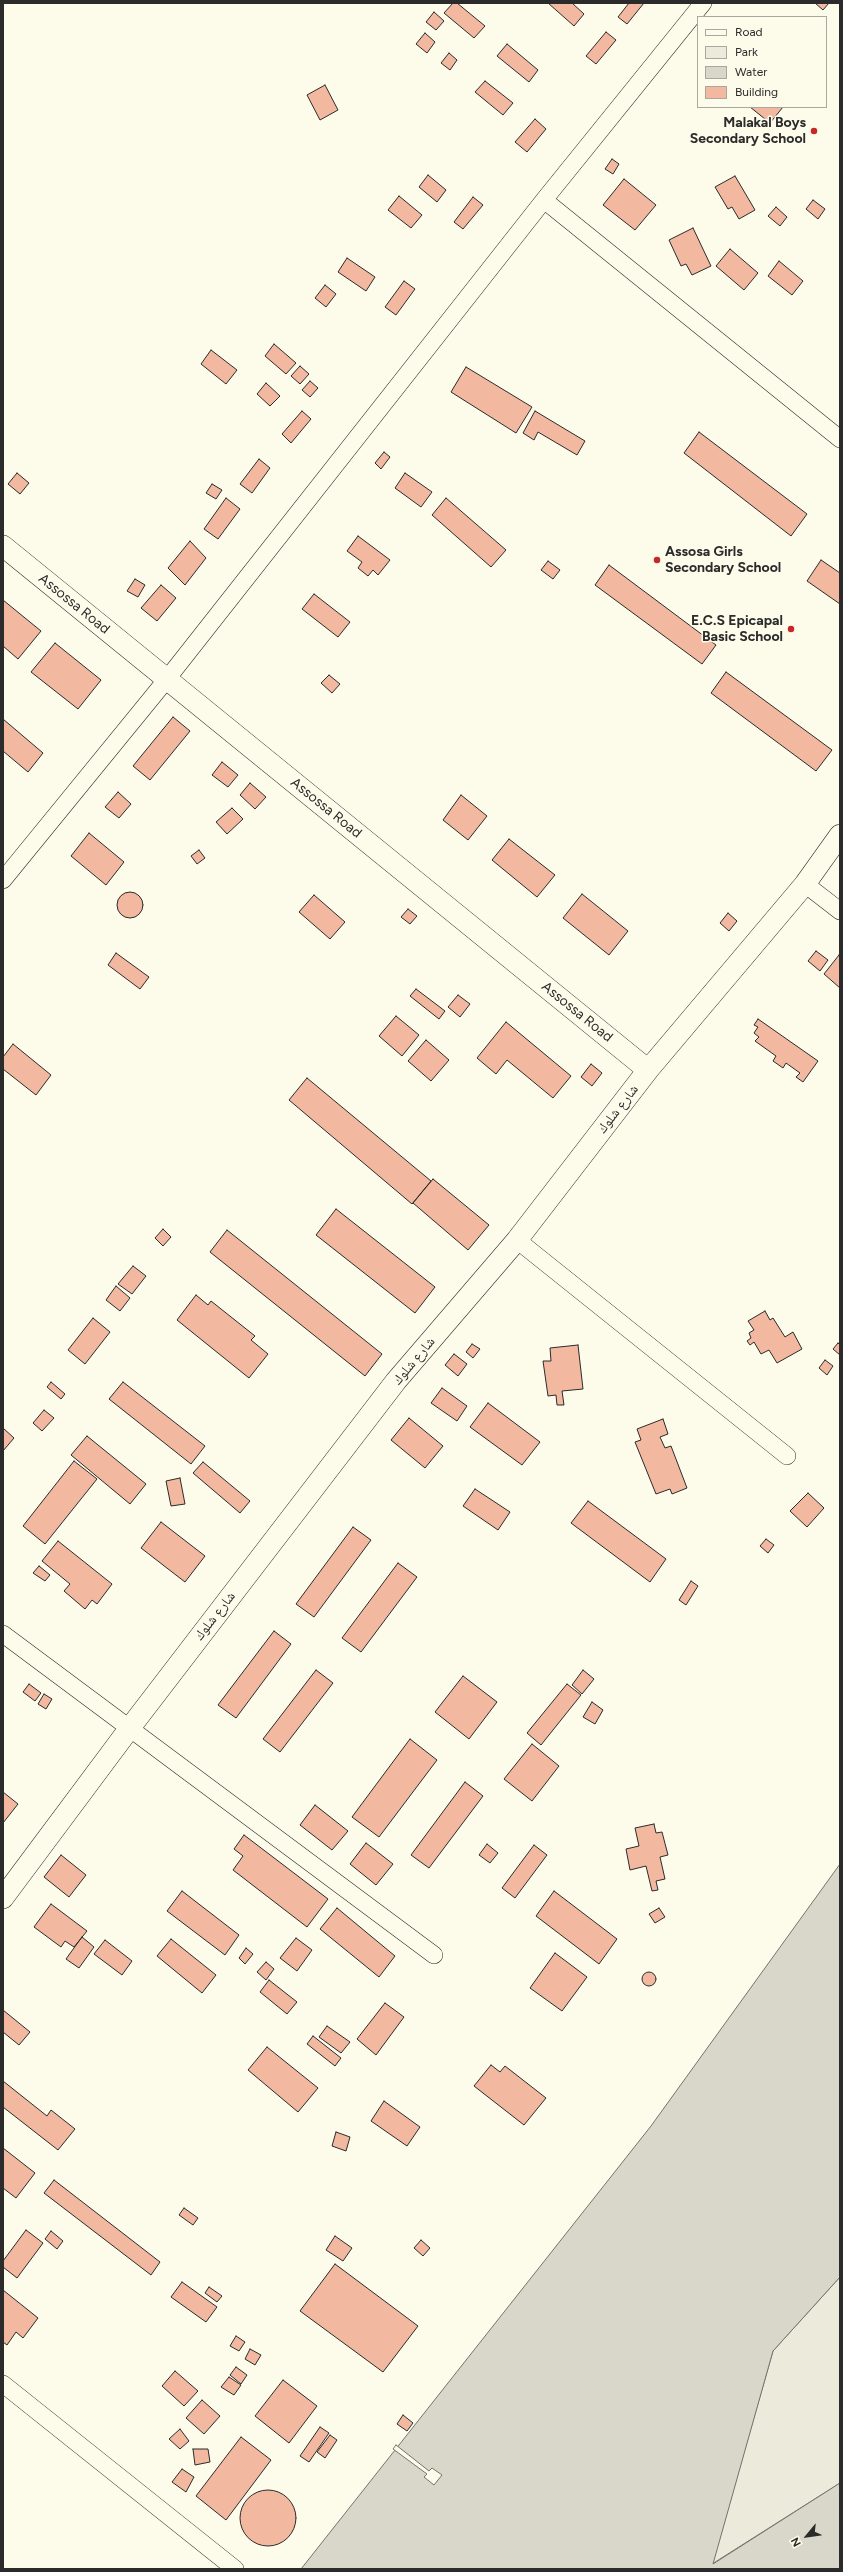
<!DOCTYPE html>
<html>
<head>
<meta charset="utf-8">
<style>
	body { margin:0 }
	#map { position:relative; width:843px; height:2572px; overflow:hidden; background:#fdfbea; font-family:Figtree,sans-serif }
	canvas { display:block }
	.frame { position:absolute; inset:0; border:4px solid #2b2b2b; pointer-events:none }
	.legend { position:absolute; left:697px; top:16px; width:130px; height:92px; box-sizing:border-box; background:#fdfbea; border:1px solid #a9a89e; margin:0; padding:5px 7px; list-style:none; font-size:12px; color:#2b2b2b }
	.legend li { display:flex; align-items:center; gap:8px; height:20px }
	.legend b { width:20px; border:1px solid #a9a89e }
	.north { position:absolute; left:787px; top:2516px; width:40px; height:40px; -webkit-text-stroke:3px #fdfbea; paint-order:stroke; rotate:241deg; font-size:11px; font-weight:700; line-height:16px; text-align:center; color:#2b2b2b }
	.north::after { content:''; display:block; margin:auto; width:14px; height:18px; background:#2b2b2b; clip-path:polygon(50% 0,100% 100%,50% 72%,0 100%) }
</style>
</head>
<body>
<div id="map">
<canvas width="843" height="2572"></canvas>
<div class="frame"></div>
<ul class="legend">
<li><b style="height:5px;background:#fdfbea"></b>Road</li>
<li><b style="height:11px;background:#ecebdb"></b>Park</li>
<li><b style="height:11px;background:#d8d7c9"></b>Water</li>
<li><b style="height:11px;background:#f2b8a0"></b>Building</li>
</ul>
<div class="north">N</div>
</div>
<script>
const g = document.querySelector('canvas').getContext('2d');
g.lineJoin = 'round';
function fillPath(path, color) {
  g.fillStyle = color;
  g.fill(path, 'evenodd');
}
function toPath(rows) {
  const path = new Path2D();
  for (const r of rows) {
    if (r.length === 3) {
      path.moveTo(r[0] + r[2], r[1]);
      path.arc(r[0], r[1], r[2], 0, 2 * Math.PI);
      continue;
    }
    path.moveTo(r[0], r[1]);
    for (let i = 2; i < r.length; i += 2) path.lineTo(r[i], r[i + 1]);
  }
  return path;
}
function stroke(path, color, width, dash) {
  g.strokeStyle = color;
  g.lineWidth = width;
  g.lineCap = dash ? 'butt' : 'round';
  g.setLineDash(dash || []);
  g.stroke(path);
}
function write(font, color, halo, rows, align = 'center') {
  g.font = font + ' Figtree,"Noto Naskh Arabic",sans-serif';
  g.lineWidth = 3;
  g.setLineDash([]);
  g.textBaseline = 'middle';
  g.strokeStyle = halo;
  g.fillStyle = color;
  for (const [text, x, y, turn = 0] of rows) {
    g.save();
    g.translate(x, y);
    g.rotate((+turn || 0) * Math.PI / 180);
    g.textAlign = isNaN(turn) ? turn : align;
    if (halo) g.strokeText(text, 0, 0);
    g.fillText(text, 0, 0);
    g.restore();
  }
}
const green = toPath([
	[840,2277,840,2483,712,2564,773,2351,840,2277]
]);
fillPath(green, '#ecebdb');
stroke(green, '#74746e', 1);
const water = toPath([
	[840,1864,840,2277,773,2351,713,2564,840,2483,840,2569,301,2569,651,2126,840,1864]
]);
fillPath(water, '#d8d7c9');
stroke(water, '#74746e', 1);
const pier = toPath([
	[396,2445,429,2471,432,2468,442,2475,434,2485,424,2477,427,2474,393,2449,396,2445]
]);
fillPath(pier, '#fdfbea');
stroke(pier, '#74746e', 1);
const building = toPath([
	[453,3,457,3,485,26,474,38,444,13,453,3],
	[548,3,572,3,584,14,574,26,548,3],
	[629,3,644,3,627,24,618,17,629,3],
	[815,3,829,3,823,10,815,3],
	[434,12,444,21,436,30,426,22,434,12],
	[606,32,616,40,596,64,586,56,606,32],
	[425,33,435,42,427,53,416,44,425,33],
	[507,44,538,70,529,82,497,56,507,44],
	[449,53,457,60,450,70,441,63,449,53],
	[485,81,513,103,503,115,475,92,485,81],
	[325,85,338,110,320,120,307,95,325,85],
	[750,107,783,107,770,123,750,107],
	[535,119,546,129,527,152,515,142,535,119],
	[612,159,619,164,613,174,605,169,612,159],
	[428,175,446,190,437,202,419,187,428,175],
	[735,176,755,210,739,219,732,207,728,209,715,187,735,176],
	[624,179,656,205,635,230,603,205,624,179],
	[399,196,422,215,411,228,388,210,399,196],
	[473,197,483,205,463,229,454,222,473,197],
	[813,200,825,209,818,219,806,209,813,200],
	[776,207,787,217,780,226,768,216,776,207],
	[693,228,711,266,692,275,686,264,681,266,669,240,693,228],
	[730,249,758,273,744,290,716,266,730,249],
	[347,258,375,277,366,291,338,272,347,258],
	[779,261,803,281,792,295,768,276,779,261],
	[404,281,415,289,396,315,385,307,404,281],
	[325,285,336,294,326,307,315,298,325,285],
	[274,344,296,363,286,374,265,356,274,344],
	[211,350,237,370,226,384,201,364,211,350],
	[300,366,309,374,300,384,291,376,300,366],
	[466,367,532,407,516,433,451,392,466,367],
	[310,381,318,388,310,397,302,390,310,381],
	[266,383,280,396,270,406,257,394,266,383],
	[302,411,311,419,291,443,282,434,302,411],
	[535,411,585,441,577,455,538,432,534,440,523,433,535,411],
	[699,432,807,514,791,536,684,453,699,432],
	[384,452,390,457,381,469,375,463,384,452],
	[259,459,270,468,252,493,240,484,259,459],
	[17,473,29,483,20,494,8,484,17,473],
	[405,473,432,492,421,507,395,488,405,473],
	[212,484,222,490,216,499,206,493,212,484],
	[226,498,240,509,218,539,204,529,226,498],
	[446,498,506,550,491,567,432,515,446,498],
	[358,536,390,560,378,575,373,570,368,576,358,568,362,562,347,551,358,536],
	[190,541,206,558,185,585,168,568,190,541],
	[821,560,840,573,840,604,807,581,821,560],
	[548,561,560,570,553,579,541,570,548,561],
	[609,565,716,645,702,664,595,585,609,565],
	[135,579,145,585,138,597,127,591,135,579],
	[161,585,176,598,157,621,141,608,161,585],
	[314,594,350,622,338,637,302,609,314,594],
	[3,600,41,631,18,659,3,646,3,600],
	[55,643,101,680,78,709,31,672,55,643],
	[726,672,832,750,816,771,711,693,726,672],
	[329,675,340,684,332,693,321,683,329,675],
	[173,717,190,731,150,780,133,766,173,717],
	[3,719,43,753,28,772,3,751,3,719],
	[222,762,238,775,228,787,212,775,222,762],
	[250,783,266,797,255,809,240,795,250,783],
	[118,792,131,804,119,818,105,807,118,792],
	[461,795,487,816,468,840,443,820,461,795],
	[232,808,243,819,227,834,216,822,232,808],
	[89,833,124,862,106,885,71,856,89,833],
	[509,839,555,875,537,897,492,860,509,839],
	[199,850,205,858,197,864,191,856,199,850],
	[130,905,13],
	[582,894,628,931,609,955,563,918,582,894],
	[314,895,345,922,330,939,299,912,314,895],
	[408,909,417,916,410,924,401,917,408,909],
	[728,913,737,921,729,931,720,923,728,913],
	[816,951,828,960,820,971,808,961,816,951],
	[116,953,149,977,140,989,108,965,116,953],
	[839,955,840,956,840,988,824,974,839,955],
	[416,989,445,1011,439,1019,410,996,416,989],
	[458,995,470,1004,460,1017,448,1007,458,995],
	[396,1016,419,1035,402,1056,379,1036,396,1016],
	[758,1019,818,1061,803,1082,796,1077,800,1073,786,1063,783,1068,773,1061,776,1056,755,1041,759,1037,754,1033,758,1027,754,1025,758,1019],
	[506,1022,571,1076,553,1098,507,1060,496,1074,477,1058,506,1022],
	[426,1040,449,1060,431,1081,408,1061,426,1040],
	[13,1044,51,1075,36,1095,3,1069,3,1057,13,1044],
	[591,1064,602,1073,592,1086,581,1077,591,1064],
	[307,1078,431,1181,412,1204,289,1100,307,1078],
	[433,1179,489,1225,468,1250,413,1203,433,1179],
	[336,1209,435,1287,415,1313,316,1235,336,1209],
	[163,1229,171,1237,163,1246,155,1238,163,1229],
	[227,1230,382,1354,365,1376,210,1252,227,1230],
	[133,1266,146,1276,132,1294,118,1284,133,1266],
	[116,1286,130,1298,120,1311,106,1300,116,1286],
	[196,1295,208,1305,211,1301,255,1336,251,1340,268,1354,249,1378,177,1320,196,1295],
	[765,1311,770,1320,773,1318,785,1337,793,1332,802,1349,777,1363,769,1350,761,1354,754,1342,750,1345,747,1341,751,1338,749,1333,754,1330,748,1321,765,1311],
	[93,1318,110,1332,85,1364,68,1350,93,1318],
	[838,1343,840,1345,840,1355,833,1349,838,1343],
	[472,1344,480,1349,473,1358,466,1352,472,1344],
	[578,1345,583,1389,562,1391,564,1405,557,1405,556,1395,548,1396,543,1361,551,1361,550,1348,578,1345],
	[454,1354,467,1364,458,1376,445,1365,454,1354],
	[825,1360,833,1366,827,1375,819,1368,825,1360],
	[51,1382,65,1394,61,1399,47,1387,51,1382],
	[123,1382,205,1446,191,1464,109,1399,123,1382],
	[442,1388,467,1406,457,1421,431,1403,442,1388],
	[488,1403,540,1442,522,1465,470,1427,488,1403],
	[44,1410,54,1418,42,1431,33,1423,44,1410],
	[409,1418,443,1446,425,1468,391,1440,409,1418],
	[663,1419,668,1434,660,1437,665,1448,671,1446,687,1488,672,1494,670,1489,656,1494,635,1442,641,1440,637,1429,663,1419],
	[3,1428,14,1438,3,1451,3,1428],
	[87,1436,146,1484,130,1504,71,1455,87,1436],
	[74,1461,97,1479,45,1544,23,1526,74,1461],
	[203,1462,250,1501,240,1513,193,1473,203,1462],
	[180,1478,185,1504,171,1506,166,1481,180,1478],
	[475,1489,510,1512,498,1530,463,1506,475,1489],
	[808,1493,824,1508,807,1527,790,1511,808,1493],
	[588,1501,666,1559,650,1582,571,1523,588,1501],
	[161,1522,205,1556,185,1582,141,1548,161,1522],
	[353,1527,371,1540,314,1617,296,1604,353,1527],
	[766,1539,774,1545,768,1553,760,1546,766,1539],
	[58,1541,112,1584,97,1604,92,1600,85,1609,64,1591,70,1584,42,1561,58,1541],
	[398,1563,417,1577,361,1652,342,1638,398,1563],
	[39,1566,50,1575,45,1581,33,1573,39,1566],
	[691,1581,698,1586,686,1605,679,1600,691,1581],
	[274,1631,291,1644,236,1718,218,1705,274,1631],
	[316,1670,333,1683,280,1752,263,1739,316,1670],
	[583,1670,594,1679,582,1694,572,1685,583,1670],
	[463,1676,497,1702,469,1739,435,1712,463,1676],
	[29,1684,41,1693,35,1701,23,1692,29,1684],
	[567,1684,581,1695,541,1745,527,1733,567,1684],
	[44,1694,52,1699,46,1709,38,1704,44,1694],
	[592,1702,603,1710,595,1724,583,1717,592,1702],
	[410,1739,437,1760,379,1837,352,1817,410,1739],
	[532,1744,559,1766,532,1801,504,1779,532,1744],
	[465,1782,483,1796,429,1868,411,1855,465,1782],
	[3,1792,18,1804,3,1823,3,1792],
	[315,1805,348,1831,332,1850,300,1825,315,1805],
	[654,1824,656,1833,662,1832,668,1855,660,1857,665,1879,656,1881,658,1890,652,1891,646,1866,630,1870,626,1849,639,1846,635,1828,654,1824],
	[244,1835,328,1899,307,1927,233,1870,243,1856,234,1849,244,1835],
	[366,1843,393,1864,376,1885,350,1864,366,1843],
	[487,1844,498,1853,490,1863,479,1855,487,1844],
	[534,1845,547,1855,515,1898,502,1888,534,1845],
	[61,1855,86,1875,69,1897,44,1877,61,1855],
	[182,1891,239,1935,225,1955,167,1911,182,1891],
	[554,1891,617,1939,599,1964,536,1916,554,1891],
	[51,1904,87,1931,74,1947,65,1941,61,1947,34,1927,51,1904],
	[337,1908,395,1956,379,1977,320,1929,337,1908],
	[659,1908,665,1917,655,1923,649,1914,659,1908],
	[82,1937,94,1947,79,1968,66,1959,82,1937],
	[296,1938,312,1950,297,1971,280,1958,296,1938],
	[171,1939,216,1975,202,1993,157,1956,171,1939],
	[105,1940,132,1961,122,1975,94,1954,105,1940],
	[246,1948,253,1954,245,1964,239,1958,246,1948],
	[555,1953,587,1977,562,2011,530,1988,555,1953],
	[266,1962,274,1969,266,1980,257,1972,266,1962],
	[649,1979,7],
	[269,1980,297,2002,287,2014,260,1992,269,1980],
	[385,2003,404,2017,376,2055,357,2039,385,2003],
	[3,2010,30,2032,19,2045,3,2032,3,2010],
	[327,2026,350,2042,341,2053,319,2037,327,2026],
	[313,2036,341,2058,335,2066,307,2044,313,2036],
	[267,2047,318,2088,298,2112,248,2070,267,2047],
	[491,2065,500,2072,505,2066,546,2098,524,2125,474,2086,491,2065],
	[3,2081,47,2116,51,2110,75,2129,58,2150,3,2107,3,2081],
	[384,2101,420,2127,407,2146,371,2121,384,2101],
	[336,2132,350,2137,346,2151,332,2146,336,2132],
	[3,2148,35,2173,16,2198,3,2188,3,2148],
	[54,2180,160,2262,151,2275,44,2193,54,2180],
	[184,2208,198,2218,193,2225,179,2215,184,2208],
	[26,2230,43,2243,17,2278,3,2267,3,2261,26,2230],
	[51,2231,63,2241,57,2249,45,2239,51,2231],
	[335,2236,352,2248,343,2261,326,2250,335,2236],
	[421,2240,430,2248,423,2256,414,2248,421,2240],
	[335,2264,418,2326,383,2372,300,2311,335,2264],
	[182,2282,217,2307,206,2322,171,2297,182,2282],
	[209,2287,222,2296,217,2302,205,2293,209,2287],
	[3,2290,38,2318,23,2338,16,2332,7,2345,3,2342,3,2290],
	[236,2336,245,2342,239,2351,230,2346,236,2336],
	[250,2349,261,2355,255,2365,245,2359,250,2349],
	[236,2367,247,2375,241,2384,230,2375,236,2367],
	[175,2371,198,2391,184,2406,162,2386,175,2371],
	[229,2377,241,2385,234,2395,221,2387,229,2377],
	[283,2380,317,2406,289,2443,255,2416,283,2380],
	[202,2400,220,2416,204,2434,186,2418,202,2400],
	[403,2415,413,2423,407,2431,397,2424,403,2415],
	[320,2427,329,2433,309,2462,300,2456,320,2427],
	[180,2429,189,2441,180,2449,169,2439,180,2429],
	[330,2435,337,2440,325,2458,317,2452,330,2435],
	[241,2437,271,2460,226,2520,196,2496,241,2437],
	[193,2449,208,2449,210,2462,195,2465,193,2449],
	[182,2469,194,2477,186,2492,172,2482,182,2469],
	[268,2518,28]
]);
fillPath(building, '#f2b8a0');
stroke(building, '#2b2b2b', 1);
const minor = toPath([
	[544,200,840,439],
	[3,880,167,679,544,200,703,3],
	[805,884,840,911],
	[517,1240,787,1456],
	[3,1634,434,1955],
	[3,2384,235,2569]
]);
const tertiary = toPath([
	[3,546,648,1070],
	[3,1898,129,1729,396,1381,517,1240,648,1070,805,884,840,835]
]);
stroke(minor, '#2b2b2b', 18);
stroke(tertiary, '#2b2b2b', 22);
stroke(minor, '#fdfbea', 17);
stroke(tertiary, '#fdfbea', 21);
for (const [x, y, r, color] of [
	[814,131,4,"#c62828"],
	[657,560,4,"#c62828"],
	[791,629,4,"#c62828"]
]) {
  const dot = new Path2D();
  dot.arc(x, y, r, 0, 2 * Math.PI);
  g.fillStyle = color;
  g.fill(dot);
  stroke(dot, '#fdfbea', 1.5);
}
write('bold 14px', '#2b2b2b', '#fdfbea', [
	["Malakal Boys",806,123],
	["Secondary School",806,139],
	["Assosa Girls",665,552,"left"],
	["Secondary School",665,568,"left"],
	["E.C.S Epicapal",783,621],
	["Basic School",783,637]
], 'right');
write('14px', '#2b2b2b', '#fdfbea', [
	["Assossa Road",74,604,39],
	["Assossa Road",326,808,39],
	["Assossa Road",577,1012,39],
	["شارع شلوك",618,1109,-52],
	["شارع شلوك",414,1361,-50],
	["شارع شلوك",215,1616,-52]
]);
</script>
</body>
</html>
